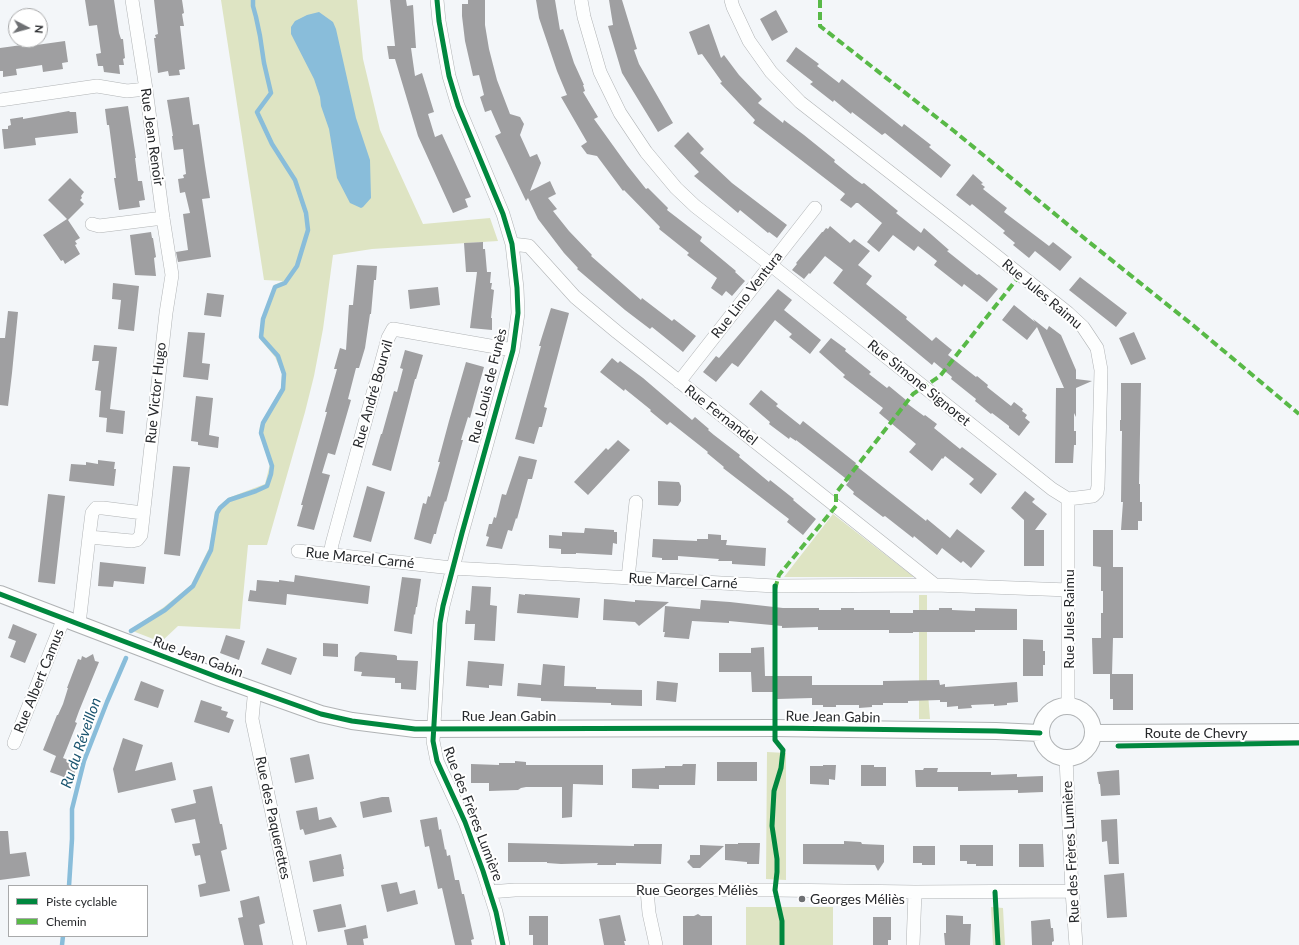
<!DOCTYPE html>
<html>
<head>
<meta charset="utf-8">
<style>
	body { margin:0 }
	#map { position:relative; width:1299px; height:945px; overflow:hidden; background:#f3f6f9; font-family:Lato,sans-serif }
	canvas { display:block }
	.legend { position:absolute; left:8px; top:885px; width:140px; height:52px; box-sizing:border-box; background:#fff; border:1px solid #a8a9aa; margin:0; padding:5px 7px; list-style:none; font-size:12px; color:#26282b }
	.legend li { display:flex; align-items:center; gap:8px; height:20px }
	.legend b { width:20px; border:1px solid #a8a9aa }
	.north { position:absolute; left:8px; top:8px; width:40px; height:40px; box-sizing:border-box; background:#fff; border:1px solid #a8a9aa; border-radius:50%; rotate:96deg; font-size:11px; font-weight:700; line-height:16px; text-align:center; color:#26282b }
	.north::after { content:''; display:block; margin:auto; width:14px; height:18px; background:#6e7073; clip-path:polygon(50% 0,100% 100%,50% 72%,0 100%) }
</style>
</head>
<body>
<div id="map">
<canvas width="1299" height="945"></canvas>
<ul class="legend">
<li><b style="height:5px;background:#00873e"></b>Piste cyclable</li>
<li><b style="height:5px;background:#58b947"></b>Chemin</li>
</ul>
<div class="north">N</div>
</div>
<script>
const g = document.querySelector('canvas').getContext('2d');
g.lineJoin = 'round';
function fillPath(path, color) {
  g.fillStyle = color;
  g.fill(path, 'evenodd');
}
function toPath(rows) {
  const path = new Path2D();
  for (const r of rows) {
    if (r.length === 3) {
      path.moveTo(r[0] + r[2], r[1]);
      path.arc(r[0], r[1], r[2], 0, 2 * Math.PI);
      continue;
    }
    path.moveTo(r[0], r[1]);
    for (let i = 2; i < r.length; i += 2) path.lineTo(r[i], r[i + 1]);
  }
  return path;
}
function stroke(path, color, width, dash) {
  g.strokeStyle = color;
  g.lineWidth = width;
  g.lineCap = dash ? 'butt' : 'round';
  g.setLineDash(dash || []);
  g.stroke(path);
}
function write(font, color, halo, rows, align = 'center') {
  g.font = font + ' Lato,sans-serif';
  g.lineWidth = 4;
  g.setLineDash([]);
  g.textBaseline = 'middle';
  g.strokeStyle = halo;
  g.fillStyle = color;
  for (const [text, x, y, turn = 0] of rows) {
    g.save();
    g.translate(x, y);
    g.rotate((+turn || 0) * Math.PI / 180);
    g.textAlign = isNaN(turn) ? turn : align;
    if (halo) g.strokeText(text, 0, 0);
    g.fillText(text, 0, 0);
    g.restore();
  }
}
fillPath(toPath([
	[221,0,357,0,363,59,380,130,423,224,490,218,498,241,372,249,333,255,323,329,314,376,305,412,267,545,248,545,240,629,178,626,161,642,130,630,164,607,191,585,210,546,215,512,220,505,228,498,265,484,270,464,259,433,260,426,281,388,282,373,275,357,259,338,263,316,274,285,283,281,264,280],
	[833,514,914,577,784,577],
	[919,595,927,595,927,680,930,719,919,719],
	[767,752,786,753,786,880,766,879],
	[746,907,833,907,833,945,746,945],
	[991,907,1003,908,1005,945,993,945]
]), '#dee4c3');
fillPath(toPath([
	[319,12,333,22,336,29,356,118,370,160,371,198,363,207,361,208,350,203,337,178,329,129,321,106,320,97,314,79,291,34,291,27,295,21,307,15]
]), '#89bdda');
stroke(toPath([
	[131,631,165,610,193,586,211,550,217,513,220,508,229,500,256,491,267,486,271,474,272,466,261,433,263,423,283,389,284,374,278,356,261,337,263,319,275,287,285,283,297,266,308,230,306,213,295,180,272,144,257,112,271,93,264,63,260,36,256,17,253,6,253,0],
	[69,886,72,839,72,809,84,761,107,702,126,658],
	[62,945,63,936]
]), '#89bdda', 4.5);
fillPath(toPath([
	[85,0,114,0,119,33,121,39,123,39,125,58,123,59,124,65,119,65,120,74,104,72,103,66,98,66,96,54,101,53,97,25,89,26],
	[154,0,182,0,184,13,182,14,184,26,180,26,185,69,179,70,180,75,169,76,168,71,158,73,154,38,156,38,155,35,158,34],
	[390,0,406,0,407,6,413,5,416,48,411,48,415,76,422,73,434,112,428,114,435,137,442,134,471,197,465,199,468,207,453,213,418,136,395,59,389,59,387,46,395,46],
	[468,0,485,0,485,25,489,49,497,80,510,114,520,117,524,124,520,135,530,157,537,154,541,163,530,191,550,181,556,194,548,198,557,209,553,211,569,231,592,255,591,256,641,300,642,298,672,321,674,319,696,336,683,352,652,327,650,329,625,310,577,269,578,268,564,253,538,219,528,198,526,201,495,136,501,133,491,110,485,112,480,97,484,95,479,75,473,76,465,41,462,16,462,4,468,4],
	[536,0,555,0,560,30,563,29,574,63,584,85,583,85,585,91,583,92,598,117,594,119,627,165,646,189,648,188,668,208,667,210,702,237,700,241,736,271,735,272,745,281,732,296,726,291,722,296,711,288,717,278,687,255,689,253,659,229,660,227,624,190,623,191,597,156,587,154,581,146,587,142,561,97,567,95,557,71,539,18],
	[609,0,622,0,637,49,634,50,639,64,673,123,658,132,622,73,608,26,613,25],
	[776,10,788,32,772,41,760,19],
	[709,24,721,58,724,55,739,75,762,99,758,103,783,123,784,120,804,135,835,160,834,162,855,179,862,184,864,183,898,211,896,213,921,233,924,228,949,250,947,251,977,275,979,274,998,289,987,302,964,284,962,287,934,265,937,261,918,246,914,251,893,235,879,252,867,242,882,223,858,203,856,203,851,208,840,200,845,194,844,193,753,123,755,120,720,83,722,82,702,54,698,55,689,32],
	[65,41,68,62,62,63,63,69,43,72,42,65,16,69,17,75,3,77,3,71,0,71,0,48,22,45,22,47],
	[796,47,819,64,817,66,839,83,842,79,902,127,904,124,931,145,929,147,951,165,941,178,885,133,882,135,852,112,851,114,834,100,833,102,810,84,813,82,786,61],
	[189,97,193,125,199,124,205,166,210,198,202,199,211,257,178,262,176,252,188,250,183,214,190,213,185,192,180,193,178,179,184,178,183,175,186,174,183,149,174,150,172,136,173,136,167,100],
	[128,106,136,158,135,158,138,181,142,181,145,200,139,201,140,207,119,210,114,178,116,178,109,125,107,125,105,109],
	[69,111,70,112,76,112,78,133,35,138,36,145,4,149,2,129,8,129,8,126,11,125,10,119,23,117,23,119],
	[688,132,704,149,700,153,732,183,787,225,777,238,769,232,768,233,740,210,738,213,694,176,699,172,674,146],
	[973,174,983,183,981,184,985,187,983,189,1007,208,1004,212,1049,246,1053,242,1072,257,1060,271,1035,251,1029,258,1013,245,1015,243,1003,233,1005,231,972,204,970,206,956,195],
	[70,178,84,192,81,196,82,198,80,200,84,204,68,220,80,238,75,241,77,244,75,245,80,254,65,264,63,260,61,261,43,235,67,219,48,200],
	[830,226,850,243,854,239,870,251,858,265,872,276,866,284,907,317,906,319,932,341,936,337,952,350,948,355,976,377,977,376,988,385,987,387,1011,406,1014,402,1023,409,1022,411,1027,415,1025,418,1030,422,1019,436,1009,428,1009,426,992,413,991,414,975,401,976,399,951,379,952,377,934,362,932,365,833,283,843,270,825,256,810,274,809,273,804,279,792,270,797,264,796,263,822,232,823,232,826,228,828,229],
	[151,232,152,238,153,238,156,257,154,258,156,276,135,275,130,235],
	[483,242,483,249,485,249,487,272,491,272,490,283,492,283,491,289,494,290,491,318,492,318,492,330,470,328,477,272,466,272,464,243],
	[357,265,377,266,376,280,374,280,371,314,370,314,365,348,359,368,356,368,348,399,351,400,335,455,328,453,322,473,330,475,314,530,297,526,303,505,301,505,327,412,325,412,337,369,334,369,340,348,346,350,349,305,353,305],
	[1080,277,1127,313,1116,327,1069,290],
	[113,283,139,286,134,331,118,329,121,300,112,299],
	[438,287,440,305,410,309,408,290],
	[778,289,792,300,784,310,821,340,810,354,789,337,792,334,775,320,738,367,732,363,716,382,703,372,716,356,719,358],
	[207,293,224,295,221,317,204,315],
	[1014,305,1035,322,1033,319,1047,330,1049,326,1061,335,1076,370,1076,379,1092,381,1076,388,1076,417,1074,413,1074,431,1076,431,1076,445,1074,445,1073,463,1055,463,1056,388,1064,388,1037,327,1027,340,1002,320],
	[551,308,569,313,544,407,547,408,542,427,539,427,534,444,515,439,541,346,539,346],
	[8,311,18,312,12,373,8,406,0,405,0,338,5,338],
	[188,332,205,333,202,363,210,364,208,380,183,377],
	[1134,332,1146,359,1131,365,1119,338],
	[831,338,846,349,845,351,871,372,869,374,887,388,889,386,906,400,905,402,924,416,925,415,937,424,934,428,960,449,962,447,997,474,981,494,969,484,974,479,945,456,943,459,942,458,932,471,909,452,916,444,879,413,883,408,843,377,845,375,819,352],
	[94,345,117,347,110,409,125,411,123,434,106,432,107,418,99,417,101,391,95,390,99,361,92,361],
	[405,350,423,355,416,379,415,379,391,471,372,465,381,434,382,434,394,391,397,392,403,369,400,368],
	[612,358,618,363,620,361,643,378,692,420,695,417,709,429,708,430,714,435,740,455,739,457,769,482,770,480,794,499,793,500,816,519,803,535,787,522,789,519,723,468,724,467,707,453,708,452,670,422,667,425,650,411,651,410,625,389,624,391,600,372],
	[466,362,484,367,470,418,468,417,461,440,463,440,446,502,445,501,437,529,436,534,434,534,431,544,414,539,423,503,426,504,428,496,430,497,440,462,438,462,449,421],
	[1121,383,1141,383,1139,484,1140,484,1140,502,1142,502,1142,521,1138,521,1138,530,1121,530,1123,502,1121,502,1122,431,1120,431,1120,420,1121,420],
	[761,390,778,404,776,406,800,425,803,421,856,463,855,465,926,521,927,519,950,538,957,529,985,551,971,568,963,561,961,563,942,548,937,555,914,536,913,538,885,516,883,517,853,494,854,492,846,485,849,481,796,440,796,441,790,437,789,439,769,424,770,422,749,404],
	[196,396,213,398,209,435,219,437,218,448,198,445,198,442,191,441],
	[618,440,630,450,588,495,574,482,606,448,608,450],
	[519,456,537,460,532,479,528,479,517,519,516,518,512,531,508,530,502,549,486,546,489,537,486,536,489,524,492,524,494,517,496,518,502,494,506,495],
	[98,460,115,462,114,469,116,469,114,486,69,481,71,464,86,465,86,462,98,464],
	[173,466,190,467,180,556,164,554],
	[658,481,679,482,681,486,681,501,678,506,658,505],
	[367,486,385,492,371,542,353,537],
	[1025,491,1035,499,1032,502,1047,514,1035,530,1044,530,1044,566,1024,566,1024,520,1011,508],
	[48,494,65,496,55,584,38,582],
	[585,528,614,530,614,532,617,532,617,544,613,543,612,555,576,553,576,554,561,554,561,549,549,548,549,535,562,536,562,532,584,533],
	[1093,530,1113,530,1113,567,1123,567,1123,638,1113,638,1112,674,1093,674,1092,638,1101,638,1101,613,1103,613,1103,591,1101,591,1101,567,1093,566],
	[708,534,721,535,721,540,727,540,726,545,766,548,765,566,732,564,732,561,718,561,719,559,678,556,678,560,662,560,662,558,652,557,653,539,697,541,697,539,708,539],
	[100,562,146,567,144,584,114,581,113,587,98,586],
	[295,575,370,586,368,604,287,594,286,605,248,601,250,590,256,591,257,580,279,582,279,580,294,582],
	[402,577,421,579,417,607,416,607,415,615,414,614,412,634,394,631],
	[472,586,491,587,490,605,497,606,495,641,474,640,475,624,465,624,466,610,470,611],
	[519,594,525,595,525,594,580,598,578,618,517,613],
	[604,599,635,602,635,600,669,602,639,626,635,622,603,620],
	[701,600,730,602,783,608,819,608,819,610,841,610,841,608,854,608,854,610,890,610,890,613,913,613,913,610,939,610,939,608,952,608,952,610,975,611,975,608,1017,609,1017,630,975,630,975,632,913,632,913,633,889,633,889,630,818,630,818,627,782,628,782,626,729,621,729,623,692,621,689,639,664,637,665,632,663,632,665,606,700,609],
	[13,624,37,634,25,663,10,657,16,641,8,638],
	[226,635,245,641,239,660,220,653],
	[1023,639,1043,640,1043,651,1045,651,1045,665,1043,665,1043,676,1023,676],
	[323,643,338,644,338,657,323,656],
	[764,647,765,676,812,676,812,685,883,685,883,681,939,680,940,685,945,684,945,687,1017,682,1018,702,1007,703,1007,705,994,706,994,704,971,705,972,708,958,709,958,706,947,707,947,702,940,702,940,700,908,701,908,703,883,703,883,705,872,705,872,707,859,708,859,705,836,705,836,707,823,707,823,705,812,705,812,698,777,699,777,692,752,692,751,672,719,672,719,653,751,653,751,648],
	[267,648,297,658,291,675,261,664],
	[360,652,395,655,397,656,397,660,418,661,416,690,401,689,401,683,395,683,395,678,361,676,362,672,354,671,355,657],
	[93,654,95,661,99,662,97,667,79,711,75,722,77,723,63,758,78,764,72,780,50,772,56,756,43,750,57,715,58,715,63,704,68,688,67,688,78,659,81,660,82,656,86,658],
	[468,661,504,664,502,686,489,685,489,688,466,686],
	[543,664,565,666,564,686,596,687,596,689,642,690,642,706,611,705,611,703,541,701,541,698,517,696,518,683,541,685],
	[1110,674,1133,674,1133,710,1113,710,1113,699,1110,699],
	[141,681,164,690,158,708,134,700],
	[657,681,678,683,676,702,656,700],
	[201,700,222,707,221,710,228,712,226,717,234,720,229,733,194,722],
	[123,738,143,745,135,771,172,762,176,780,118,793,113,769],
	[309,754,314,779,295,783,290,758],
	[515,761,526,762,526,765,603,765,603,785,573,784,572,817,562,818,562,787,526,787,521,788,518,790,489,791,489,783,471,783,471,764,499,765,499,763,515,763],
	[717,762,757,762,757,781,717,781],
	[683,764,696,764,695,785,659,785,659,789,632,788,632,769,665,768,665,766,682,766],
	[823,765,836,765,835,780,829,779,829,785,810,784,810,766,823,766],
	[861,765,874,765,874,767,886,767,886,786,861,786],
	[924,768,938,768,937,772,991,772,991,775,1017,774,1017,777,1043,776,1043,792,1018,793,1018,790,958,791,958,787,916,787,915,770,923,770],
	[1119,770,1120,795,1101,796,1100,784,1099,784,1097,772],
	[212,786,220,824,222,824,227,849,221,851,230,891,200,897,198,885,206,883,200,855,195,856,192,844,200,843,195,819,175,823,171,809,196,803,193,790],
	[382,797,389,797,392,812,363,818,360,802],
	[317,807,319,820,331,817,337,827,305,835,303,829,300,830,296,811],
	[437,817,439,830,441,829,445,850,446,849,447,856,450,855,455,880,459,880,462,894,464,894,474,939,471,940,472,945,455,945,442,888,438,889,429,846,425,847,420,820],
	[1117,819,1119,864,1109,864,1107,841,1102,842,1101,820],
	[0,831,8,831,10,854,26,852,30,876,0,880],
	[844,841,861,842,862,844,884,845,884,862,878,871,875,865,803,864,803,844,844,844],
	[508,843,634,846,634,844,662,844,661,864,616,863,616,865,597,865,598,863,561,864,547,863,547,862,508,862],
	[738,843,760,843,759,864,747,864,747,862,725,860,725,844,738,844],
	[1019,844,1043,844,1044,867,1019,867],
	[700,845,724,846,700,868,693,868,687,862,690,859,690,855,700,855],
	[960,845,993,845,993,866,976,866,976,864,967,864,967,861,960,861],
	[913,846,935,846,935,865,922,865,922,863,913,863],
	[341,854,344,869,343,869,344,876,313,882,309,861],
	[1124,873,1127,917,1107,918,1104,875],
	[397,882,400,894,415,890,418,904,387,912,381,885],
	[259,896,265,923,259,925,263,945,244,945,238,918,243,917,240,901],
	[341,904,346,927,318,932,313,910],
	[698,914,701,916,712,916,712,945,683,945,683,916,694,916],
	[620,915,626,941,624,941,625,945,604,945,599,919],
	[946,915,963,916,963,924,971,924,970,945,945,945,944,933,946,933],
	[529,916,548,916,548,945,533,945,533,935,529,935],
	[873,917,891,917,891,940,888,940,888,945,873,945],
	[1050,919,1051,928,1053,928,1054,941,1052,942,1052,945,1032,945,1031,921],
	[366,925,368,938,363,939,364,945,347,945,344,930]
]), '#9f9fa1');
const minor = toPath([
	[132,0,146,89,163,218,172,275,166,313,141,535,137,540,132,541,89,537,92,513,96,508,103,508,143,513],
	[437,0,439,21,449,76,458,106,503,214,512,244,517,288,518,313,513,350,462,533,443,606,440,623,433,741,437,761,465,822,483,871,496,912,503,945],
	[581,0,584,17,600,72,620,113,646,152,676,188,695,206,771,265,1052,489,1068,499],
	[731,0,733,7,749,41,771,72,800,102,964,230,1068,313,1083,327,1097,348,1101,370,1098,486,1097,492,1093,496,1068,499,1068,705],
	[0,100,97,86,127,91,146,89],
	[92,224,99,226,163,218],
	[512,244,529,246,575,297,617,332,935,585],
	[679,382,815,208],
	[298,551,452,568,775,586,935,585,1069,590],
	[330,555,332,544,388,338,393,329,513,350],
	[628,578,636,502],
	[79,624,89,537],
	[256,691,254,698,252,719,300,945],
	[14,743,64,618],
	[1066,758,1072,891,1076,945],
	[647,890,649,913,656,945],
	[489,892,515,890,775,890,915,892,1072,891],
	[913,945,915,892]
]);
const tertiary = toPath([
	[0,594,220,678,321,714,352,721,415,729,774,728,996,731,1040,733],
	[1067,732,26],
	[1093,733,1299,732]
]);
stroke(minor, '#b0b3b5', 14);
stroke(tertiary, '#b0b3b5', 18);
stroke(minor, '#fdfefe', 13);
stroke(tertiary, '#fdfefe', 16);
stroke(toPath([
	[820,0,820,26,954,131,1089,242,1194,326,1299,414],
	[775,589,779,575,836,506,836,493,913,394,940,376,1020,275]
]), '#58b947', 4, [8, 4]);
stroke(toPath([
	[437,0,439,21,449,76,458,106,503,214,512,244,517,288,518,313,513,350,462,533,443,606,440,623,433,741,437,761,465,822,483,871,496,912,503,945],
	[775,586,775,740,783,750,781,768,774,791,772,826,777,859,777,872,775,890,782,921,782,945],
	[0,594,220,678,321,714,352,721,415,729,774,728,996,731,1040,733],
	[1118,746,1299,743],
	[995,892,998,945]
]), '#00873e', 5);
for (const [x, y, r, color] of [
	[802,899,4,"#6e7073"]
]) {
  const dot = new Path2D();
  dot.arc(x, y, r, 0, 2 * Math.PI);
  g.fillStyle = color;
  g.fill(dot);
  stroke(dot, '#fff', 1.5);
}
write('14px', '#26282b', '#fff', [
	["Rue Jean Renoir",152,137,82],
	["Rue Jules Raimu",1042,294,40],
	["Rue Lino Ventura",747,295,-52],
	["Rue Simone Signoret",919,383,39],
	["Rue Louis de Funès",488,386,-76],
	["Rue Victor Hugo",156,393,-84],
	["Rue André Bourvil",373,394,-74],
	["Rue Fernandel",721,415,38],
	["Rue Marcel Carné",360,558,6],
	["Rue Marcel Carné",683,581,3],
	["Rue Jules Raimu",1069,619,-90],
	["Rue Jean Gabin",198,657,20],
	["Rue Albert Camus",39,681,-68],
	["Rue Jean Gabin",509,716],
	["Rue Jean Gabin",833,717,1],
	["Route de Chevry",1196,733],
	["Rue des Frères Lumière",473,814,69],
	["Rue des Paquerettes",273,818,78],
	["Rue des Frères Lumière",1071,852,-93],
	["Rue Georges Méliès",697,890]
]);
write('14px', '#26282b', '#fff', [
	["Georges Méliès",810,899]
], 'left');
write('italic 15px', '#1b5570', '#fff', [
	["Ru du Réveillon",81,743,-71]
]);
</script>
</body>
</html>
